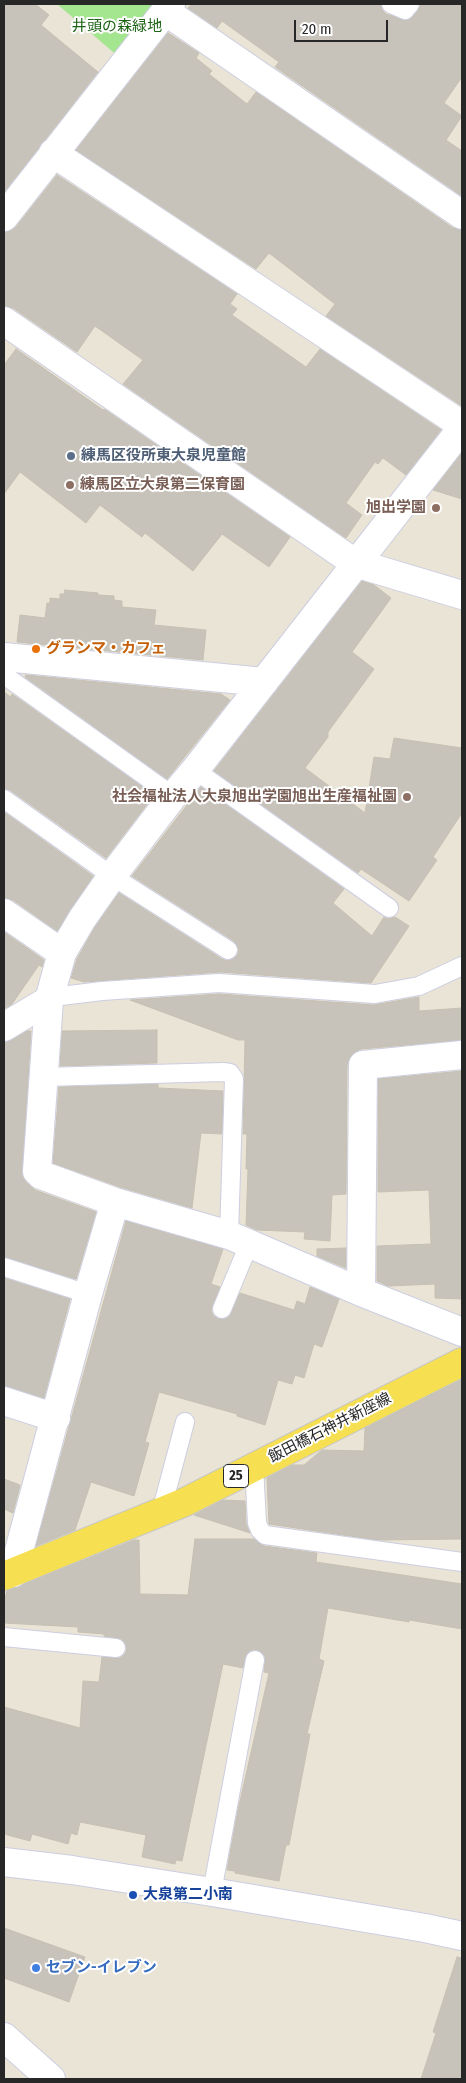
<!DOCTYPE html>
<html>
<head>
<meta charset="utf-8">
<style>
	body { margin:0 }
	#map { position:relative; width:466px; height:2083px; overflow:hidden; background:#eae4d7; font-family:"Fira Sans Condensed",sans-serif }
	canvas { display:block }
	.frame { position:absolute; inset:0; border:5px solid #272727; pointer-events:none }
	.scale { position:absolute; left:294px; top:20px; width:94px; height:22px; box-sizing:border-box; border:2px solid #272727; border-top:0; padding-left:6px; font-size:15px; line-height:18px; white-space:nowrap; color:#272727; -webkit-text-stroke:4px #fff; paint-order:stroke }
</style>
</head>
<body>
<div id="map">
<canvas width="466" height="2083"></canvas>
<div class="frame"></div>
<div class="scale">20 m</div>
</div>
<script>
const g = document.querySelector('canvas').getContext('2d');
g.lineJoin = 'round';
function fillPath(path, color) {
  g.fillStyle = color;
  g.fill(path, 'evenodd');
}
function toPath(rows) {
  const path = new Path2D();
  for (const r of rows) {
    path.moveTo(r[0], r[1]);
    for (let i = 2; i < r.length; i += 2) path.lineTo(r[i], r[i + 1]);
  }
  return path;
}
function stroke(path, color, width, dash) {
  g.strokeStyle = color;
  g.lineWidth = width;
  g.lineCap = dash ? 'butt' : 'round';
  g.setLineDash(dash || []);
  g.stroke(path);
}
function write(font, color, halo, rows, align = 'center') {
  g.font = font + ' "Fira Sans Condensed","Noto Sans JP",sans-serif';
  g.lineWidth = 4;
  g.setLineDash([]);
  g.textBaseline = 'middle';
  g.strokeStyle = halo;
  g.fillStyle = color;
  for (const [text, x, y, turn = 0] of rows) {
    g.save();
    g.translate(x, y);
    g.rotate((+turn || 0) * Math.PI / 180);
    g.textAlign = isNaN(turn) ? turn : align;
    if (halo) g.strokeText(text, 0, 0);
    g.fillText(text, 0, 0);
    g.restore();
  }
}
fillPath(toPath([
	[57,4,162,4,120,58]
]), '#a4e590');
const building = toPath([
	[4,4,35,4,49,15,41,25,98,72,4,192,4,4],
	[192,4,381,4,382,10,386,14,407,20,418,11,420,4,462,4,462,77,444,103,462,116,446,140,462,151,462,196,275,67,279,62,222,21,217,28,188,8,192,4],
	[168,33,199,53,196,58,212,71,209,74,247,104,256,92,453,228,462,230,462,406,326,316,335,304,269,253,256,269,76,150,168,33],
	[57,175,237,294,230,304,237,309,232,315,306,367,320,349,441,430,406,475,383,458,378,464,375,462,346,503,362,515,346,538,123,384,143,360,95,326,77,352,13,308,4,306,4,232,10,231,16,227,57,175],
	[16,349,103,410,104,409,290,537,269,567,222,534,193,571,145,533,142,537,100,505,86,523,20,472,4,494,4,365,16,349],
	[462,453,462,499,433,490,462,453],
	[362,581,374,585,391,598,352,652,374,669,328,732,328,737,305,768,365,813,374,757,390,759,394,738,462,748,462,813,433,857,437,860,409,901,361,869,358,873,214,771,362,581],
	[65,590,98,593,98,595,114,596,114,600,122,601,122,607,156,610,154,625,206,630,203,660,17,642,20,615,45,618,47,603,50,603,50,598,60,599,60,594,64,594,65,590],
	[26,675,221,694,230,700,167,779,25,677,26,675],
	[4,692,11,697,12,694,154,795,106,858,10,790,4,789,4,692],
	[201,787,344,889,333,903,372,936,384,917,388,919,395,917,409,926,371,983,220,972,84,982,71,978,77,959,95,927,119,893,222,959,228,961,237,956,239,950,234,941,132,876,201,787],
	[4,812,93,876,57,931,13,900,4,898,4,812],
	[4,932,44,960,42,967,39,965,12,1004,4,1009,4,932],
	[219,994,374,1005,419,997,419,1011,462,1008,462,1040,361,1049,355,1052,350,1057,347,1065,346,1194,332,1195,330,1241,304,1239,305,1232,257,1230,246,1225,248,1169,246,1169,247,1134,243,1134,245,1040,238,1040,130,1000,219,994],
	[157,1030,157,1063,60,1066,62,1031,157,1030],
	[27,1031,31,1031,22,1176,26,1182,35,1190,96,1212,76,1279,4,1257,4,1043,12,1040,27,1031],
	[462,1071,462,1299,435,1298,435,1284,388,1286,377,1281,377,1246,431,1244,429,1190,378,1192,378,1079,462,1071],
	[158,1084,158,1088,223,1091,222,1134,201,1133,192,1208,120,1187,53,1163,59,1087,158,1084],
	[126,1221,223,1249,211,1284,220,1287,211,1310,213,1315,218,1319,229,1317,240,1293,294,1310,297,1301,305,1304,310,1287,339,1299,322,1347,314,1344,304,1378,295,1375,292,1384,278,1380,265,1425,237,1416,237,1414,159,1392,145,1442,149,1443,134,1496,91,1482,75,1530,36,1546,126,1221],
	[346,1248,346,1268,317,1256,317,1249,346,1248],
	[4,1278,70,1299,44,1398,4,1386,4,1278],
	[462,1379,462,1539,377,1540,269,1524,267,1478,292,1465,304,1465,322,1450,364,1451,365,1428,462,1379],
	[4,1479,20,1485,13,1513,4,1509,4,1479],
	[223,1500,245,1501,246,1524,250,1533,194,1515,223,1500],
	[195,1539,254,1539,264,1546,317,1553,316,1562,462,1584,462,1629,409,1620,409,1622,328,1608,319,1659,324,1661,307,1734,310,1734,289,1845,286,1845,279,1881,235,1873,235,1871,227,1870,238,1810,269,1673,264,1672,265,1656,256,1650,247,1654,243,1668,223,1664,182,1861,176,1860,175,1864,142,1857,146,1835,80,1822,77,1835,71,1833,68,1844,32,1834,30,1841,4,1834,4,1707,80,1728,83,1681,99,1682,102,1657,120,1658,125,1654,127,1649,122,1639,104,1636,104,1634,78,1632,78,1627,4,1623,4,1601,7,1591,134,1540,139,1540,140,1594,188,1595,195,1539],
	[4,1928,85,1957,69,2002,4,1978,4,1928],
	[457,1957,462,1958,462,2079,421,2079,436,2033,433,2032,457,1957]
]);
fillPath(building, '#c8c3ba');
stroke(building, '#c5c0b1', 1);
const lane = toPath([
	[391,4,405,10,410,4],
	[4,675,173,796],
	[195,770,389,908],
	[4,799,112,876,228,950],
	[49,1000,61,996,102,991,219,983,375,994,419,986,462,966],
	[44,1077,223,1072,230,1073,234,1079,229,1235],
	[4,1267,88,1294],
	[222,1309,249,1244],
	[254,1466,257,1523,260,1530,265,1535,462,1562],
	[161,1512,185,1422],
	[4,1637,116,1648],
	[212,1892,255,1660]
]);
const street = toPath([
	[165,11,462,215],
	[53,153,462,425],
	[4,217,171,4],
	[4,321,355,563,462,595],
	[462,428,195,770,173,796,112,876,82,919,62,953,49,1000,37,1171,41,1175,115,1202,229,1235,361,1292,462,1332],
	[4,657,264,682],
	[4,913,62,953],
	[4,1027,49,1000],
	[361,1292,363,1065,462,1055],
	[4,1401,56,1418],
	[13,1573,88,1294,115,1202],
	[4,2037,51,2079]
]);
const secondary = toPath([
	[4,1862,72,1870,212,1892,425,1928,462,1936]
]);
const primary = toPath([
	[4,1576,185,1502,462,1362]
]);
stroke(lane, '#cccee1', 20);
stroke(street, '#cccee1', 30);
stroke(secondary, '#cccee1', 30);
stroke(primary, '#c7c7c7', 30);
stroke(lane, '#fff', 18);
stroke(street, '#fff', 28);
stroke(secondary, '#fff', 28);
stroke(primary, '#f6df50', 28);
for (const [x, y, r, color] of [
	[71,456,5,"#5c6f8a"],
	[70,485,5,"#8d6e63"],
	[436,508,5,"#8d6e63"],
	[36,649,5,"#e8710a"],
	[407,797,5,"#8d6e63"],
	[133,1895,5,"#1a4fb4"],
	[36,1968,5,"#3f7fe0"]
]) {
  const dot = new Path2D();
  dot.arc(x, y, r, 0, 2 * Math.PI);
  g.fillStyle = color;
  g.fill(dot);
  stroke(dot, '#fff', 2);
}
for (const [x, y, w] of [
	[236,1476,25]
]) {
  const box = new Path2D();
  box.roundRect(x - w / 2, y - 11.5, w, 23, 4);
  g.fillStyle = '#fff';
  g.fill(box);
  stroke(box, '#272727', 1);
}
write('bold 14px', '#272727', null, [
	["25",236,1476]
]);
write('15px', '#1e6416', '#fff', [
	["井頭の森緑地",117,27]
]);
write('bold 15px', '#4e5e75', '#fff', [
	["練馬区役所東大泉児童館",81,456]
], 'left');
write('bold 15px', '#785e54', '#fff', [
	["練馬区立大泉第二保育園",80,485,"left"],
	["旭出学園",426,508],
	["社会福祉法人大泉旭出学園旭出生産福祉園",397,797]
], 'right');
write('bold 15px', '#c56008', '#fff', [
	["グランマ・カフェ",46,649]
], 'left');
write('15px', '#272727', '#fff', [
	["飯田橋石神井新座線",330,1428,-27]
]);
write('bold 15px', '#164399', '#fff', [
	["大泉第二小南",143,1895]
], 'left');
write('bold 15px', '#366cbe', '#fff', [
	["セブン-イレブン",46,1968]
], 'left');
</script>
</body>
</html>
